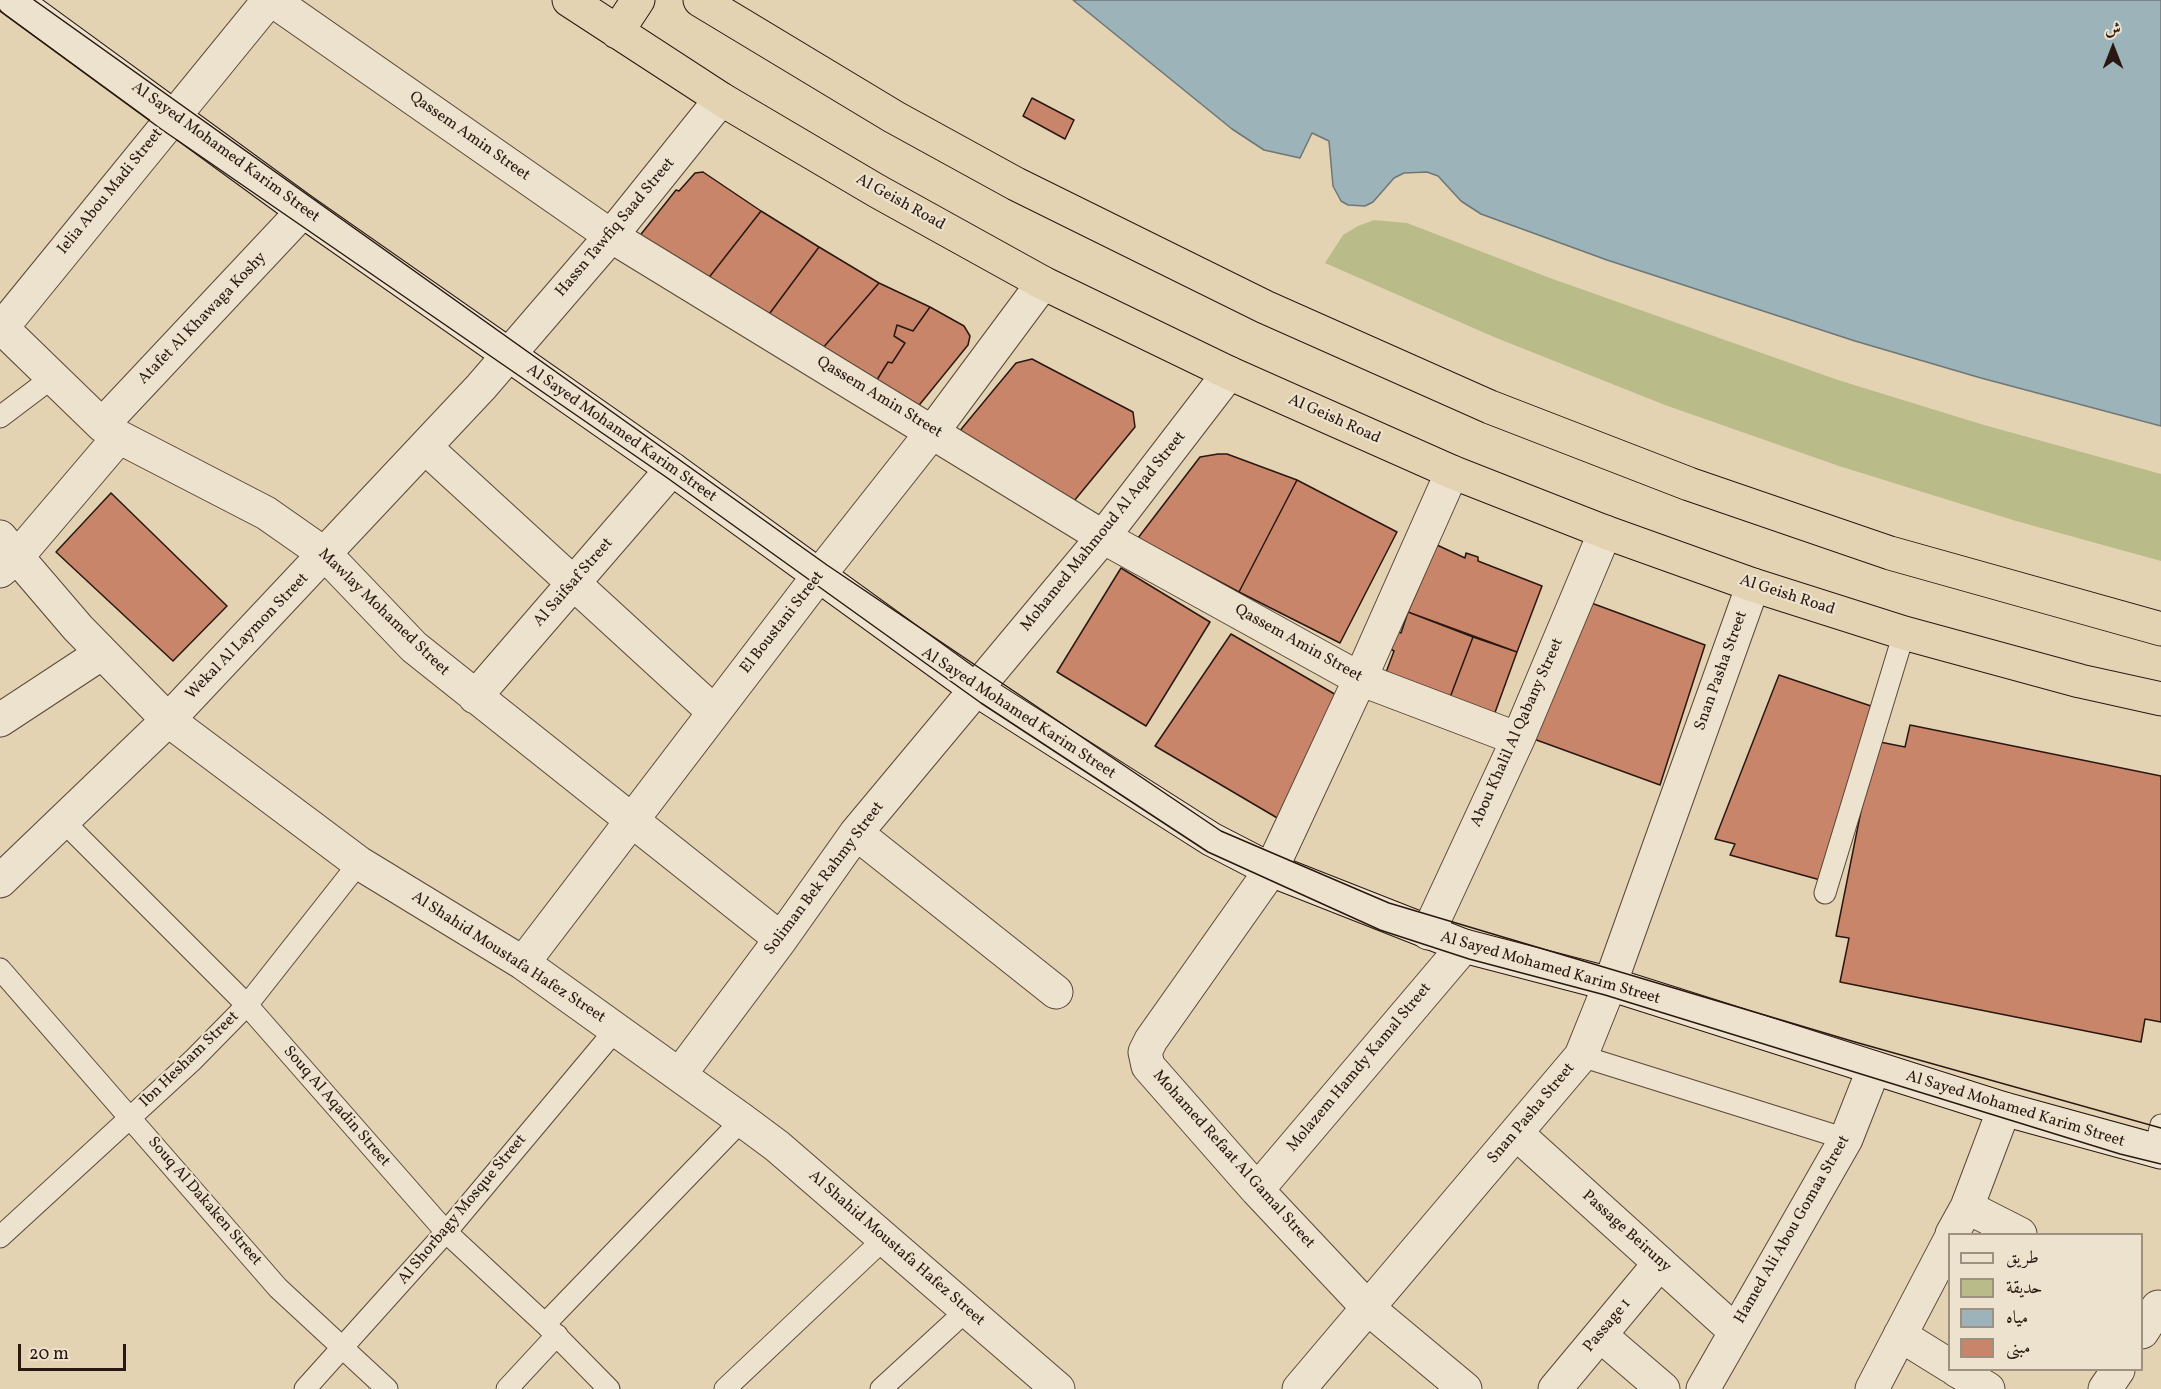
<!DOCTYPE html>
<html>
<head>
<meta charset="utf-8">
<style>
	body { margin:0 }
	#map { position:relative; width:2161px; height:1389px; overflow:hidden; background:#e4d3b2; font-family:Vollkorn,Amiri,serif }
	canvas { display:block }
	.legend { position:absolute; left:1948px; top:1233px; width:195px; height:138px; box-sizing:border-box; background:#ede2cd; border:2px solid #9f9182; margin:0; padding:8px 10px; list-style:none; font-size:18px; color:#291811 }
	.legend li { display:flex; align-items:center; gap:12px; height:30px }
	.legend b { width:30px; border:2px solid #9f9182 }
	.north { position:absolute; left:2083px; top:18px; width:60px; height:60px; -webkit-text-stroke:4px #ede2cd; paint-order:stroke; rotate:0deg; font-size:16px; font-weight:700; line-height:24px; text-align:center; color:#291811 }
	.north::after { content:''; display:block; margin:auto; width:21px; height:27px; background:#291811; clip-path:polygon(50% 0,100% 100%,50% 72%,0 100%) }
	.scale { position:absolute; left:18px; top:1344px; width:108px; height:27px; box-sizing:border-box; border:3px solid #291811; border-top:0; padding-left:8px; font-size:18px; line-height:21px; white-space:nowrap; color:#291811; -webkit-text-stroke:4px #ede2cd; paint-order:stroke }
</style>
</head>
<body>
<div id="map">
<canvas width="2161" height="1389"></canvas>
<ul class="legend">
<li><b style="height:8px;background:#ede2cd"></b>طريق</li>
<li><b style="height:16px;background:#b9bb89"></b>حديقة</li>
<li><b style="height:16px;background:#9cb4b9"></b>مياه</li>
<li><b style="height:16px;background:#c88569"></b>مبنى</li>
</ul>
<div class="north">ش</div>
<div class="scale">20 m</div>
</div>
<script>
const g = document.querySelector('canvas').getContext('2d');
g.lineJoin = 'round';
function fillPath(path, color) {
  g.fillStyle = color;
  g.fill(path, 'evenodd');
}
function toPath(rows) {
  const path = new Path2D();
  for (const r of rows) {
    path.moveTo(r[0], r[1]);
    for (let i = 2; i < r.length; i += 2) path.lineTo(r[i], r[i + 1]);
  }
  return path;
}
function stroke(path, color, width, dash) {
  g.strokeStyle = color;
  g.lineWidth = width;
  g.lineCap = dash ? 'butt' : 'round';
  g.setLineDash(dash || []);
  g.stroke(path);
}
function write(font, color, halo, rows, align = 'center') {
  g.font = font + ' Vollkorn,serif';
  g.lineWidth = 4.5;
  g.setLineDash([]);
  g.textBaseline = 'middle';
  g.strokeStyle = halo;
  g.fillStyle = color;
  for (const [text, x, y, turn = 0] of rows) {
    g.save();
    g.translate(x, y);
    g.rotate((+turn || 0) * Math.PI / 180);
    g.textAlign = isNaN(turn) ? turn : align;
    if (halo) g.strokeText(text, 0, 0);
    g.fillText(text, 0, 0);
    g.restore();
  }
}
fillPath(toPath([
	[1374,220,1407,223,1550,278,1838,380,1984,425,2161,474,2161,561,2016,521,1839,466,1665,405,1494,337,1325,263,1343,235,1358,226]
]), '#b9bb89');
const water = toPath([
	[1073,0,2161,0,2161,426,1981,378,1855,341,1607,260,1481,214,1461,201,1438,176,1427,172,1404,173,1394,178,1373,202,1365,206,1348,205,1341,201,1333,186,1329,141,1312,133,1300,158,1264,150,1232,129,1073,0]
]);
fillPath(water, '#9cb4b9');
stroke(water, '#6e7676', 1.5);
const building = toPath([
	[1032,98,1074,120,1065,139,1023,116,1032,98],
	[703,172,761,211,707,280,638,238,676,190,679,191,695,173,703,172],
	[761,211,819,247,767,317,707,280,761,211],
	[819,247,879,283,822,349,767,317,819,247],
	[879,283,930,307,913,331,897,325,894,336,905,343,892,363,888,362,875,383,822,349,879,283],
	[930,307,964,326,970,336,968,345,916,409,875,383,888,362,892,363,905,343,894,336,897,325,913,331,930,307],
	[1032,359,1133,412,1135,427,1074,501,958,433,1016,363,1032,359],
	[1218,454,1227,454,1297,480,1239,592,1138,538,1200,457,1218,454],
	[1297,480,1397,532,1340,643,1239,592,1297,480],
	[111,493,227,606,173,661,56,552,111,493],
	[1437,545,1465,558,1466,553,1478,557,1478,561,1542,586,1517,652,1408,612,1437,545],
	[1121,568,1210,622,1146,726,1057,672,1121,568],
	[1586,601,1705,645,1660,785,1531,738,1586,601],
	[1408,612,1473,637,1449,700,1385,675,1394,651,1389,648,1396,631,1401,633,1408,612],
	[1231,634,1338,696,1279,819,1155,746,1231,634],
	[1473,637,1517,652,1493,718,1449,700,1473,637],
	[1779,675,1871,706,1824,881,1730,855,1735,844,1715,839,1779,675],
	[1910,725,2161,776,2161,1022,2145,1019,2141,1042,1840,982,1849,938,1836,936,1875,741,1905,747,1910,725]
]);
fillPath(building, '#c88569');
stroke(building, '#291811', 1.5);
const service = toPath([
	[0,417,53,377],
	[64,822,247,1005,446,1232,545,1324,609,1389],
	[1825,893,1904,633],
	[0,969,278,1288,387,1389],
	[1581,1056,1846,1139],
	[2154,1151,2161,1125],
	[0,1237,193,1060,247,1005,359,863],
	[545,1324,742,1120],
	[305,1389,446,1232,617,1028],
	[507,1389,557,1335],
	[725,1389,884,1239],
	[881,1389,967,1310]
]);
const minor = toPath([
	[272,0,611,236,1103,537,1360,679,1518,739],
	[2,328,102,425,119,437,266,513,326,555,414,647,781,939],
	[0,330,269,0],
	[102,425,303,211],
	[425,447,714,712],
	[1452,472,1360,679,1271,870,1151,1040,1145,1052,1148,1066,1257,1190,1369,1309,1465,1389],
	[0,537,78,628,168,720,359,863,523,963,742,1120,777,1146,1058,1389],
	[0,571,16,558,119,437],
	[475,697,672,469],
	[0,720,102,653],
	[856,833,1056,992],
	[0,881,168,720,481,387,611,236,721,99],
	[1428,933,1518,739,1605,532],
	[523,963,813,583,933,431,1043,283],
	[680,1074,781,939,856,833,1103,537,1229,373],
	[1516,1133,1735,1331],
	[1257,1190,1464,946],
	[1967,1207,2020,1234],
	[1952,1234,1967,1207,2004,1109],
	[2142,1332,2158,1307],
	[1600,1335,1663,1389],
	[1900,1335,1950,1366],
	[1956,1370,1988,1389],
	[1299,1389,1581,1056,1610,984,1753,585],
	[1555,1389,1660,1263],
	[1703,1389,1846,1139,1874,1068],
	[1872,1389,1950,1240],
	[2105,1389,2118,1370]
]);
const secondary = toPath([
	[14,0,303,211,672,469,977,690,1211,839,1271,870,1464,946,1610,984,2004,1109,2161,1152]
]);
const trunk = toPath([
	[569,0,721,99,877,191,1043,283,1229,373,1452,472,1605,532,1753,585,1904,633,2080,681,2161,699],
	[700,0,894,117,1016,184,1265,307,1490,407,1689,484,1890,553,2161,629],
	[617,32,638,0]
]);
stroke(service, '#584739', 23);
stroke(minor, '#584739', 35);
stroke(secondary, '#291811', 35);
stroke(trunk, '#291811', 35);
stroke(service, '#ede2cd', 21);
stroke(minor, '#ede2cd', 33);
stroke(secondary, '#ede2cd', 33);
stroke(trunk, '#e4d3b2', 33);
stroke(toPath([
	[34,0,827,565,1221,831,1389,903,1855,1042,2161,1128],
	[0,11,161,129,666,477,981,703,1208,852,1380,930,1469,959,1605,995,2120,1154,2161,1164]
]), '#291811', 1.5);
write('16px', '#291811', '#ede2cd', [
	["Qassem Amin Street",469,137,35],
	["Al Sayed Mohamed Karim Street",225,153,36],
	["Ielia Abou Madi Street",111,192,-51],
	["Al Geish Road",900,203,29],
	["Hassn Tawfiq Saad Street",616,228,-50],
	["Atafet Al Khawaga Koshy",203,319,-46],
	["Qassem Amin Street",879,398,31],
	["Al Geish Road",1334,420,24],
	["Al Sayed Mohamed Karim Street",621,434,35],
	["Mohamed Mahmoud Al Aqad Street",1104,532,-51],
	["Al Saifsaf Street",574,583,-49],
	["Al Geish Road",1787,596,18],
	["Mawlay Mohamed Street",383,613,44],
	["El Boustani Street",783,623,-52],
	["Wekal Al Laymon Street",248,637,-46],
	["Qassem Amin Street",1298,644,29],
	["Snan Pasha Street",1722,671,-70],
	["Al Sayed Mohamed Karim Street",1018,714,33],
	["Abou Khalil Al Qabany Street",1518,733,-66],
	["Soliman Bek Rahmy Street",825,879,-53],
	["Al Shahid Moustafa Hafez Street",508,958,33],
	["Al Sayed Mohamed Karim Street",1550,969,16],
	["Ibn Hesham Street",190,1060,-44],
	["Molazem Hamdy Kamal Street",1360,1068,-50],
	["Souq Al Aqadin Street",336,1107,49],
	["Al Sayed Mohamed Karim Street",2015,1110,17],
	["Snan Pasha Street",1532,1114,-50],
	["Mohamed Refaat Al Gamal Street",1233,1160,48],
	["Souq Al Dakaken Street",204,1202,49],
	["Al Shorbagy Mosque Street",463,1210,-50],
	["Hamed Ali Abou Gomaa Street",1793,1230,-60],
	["Passage Beiruny",1626,1232,42],
	["Al Shahid Moustafa Hafez Street",896,1249,41],
	["Passage 1",1608,1326,-50]
]);
</script>
</body>
</html>
